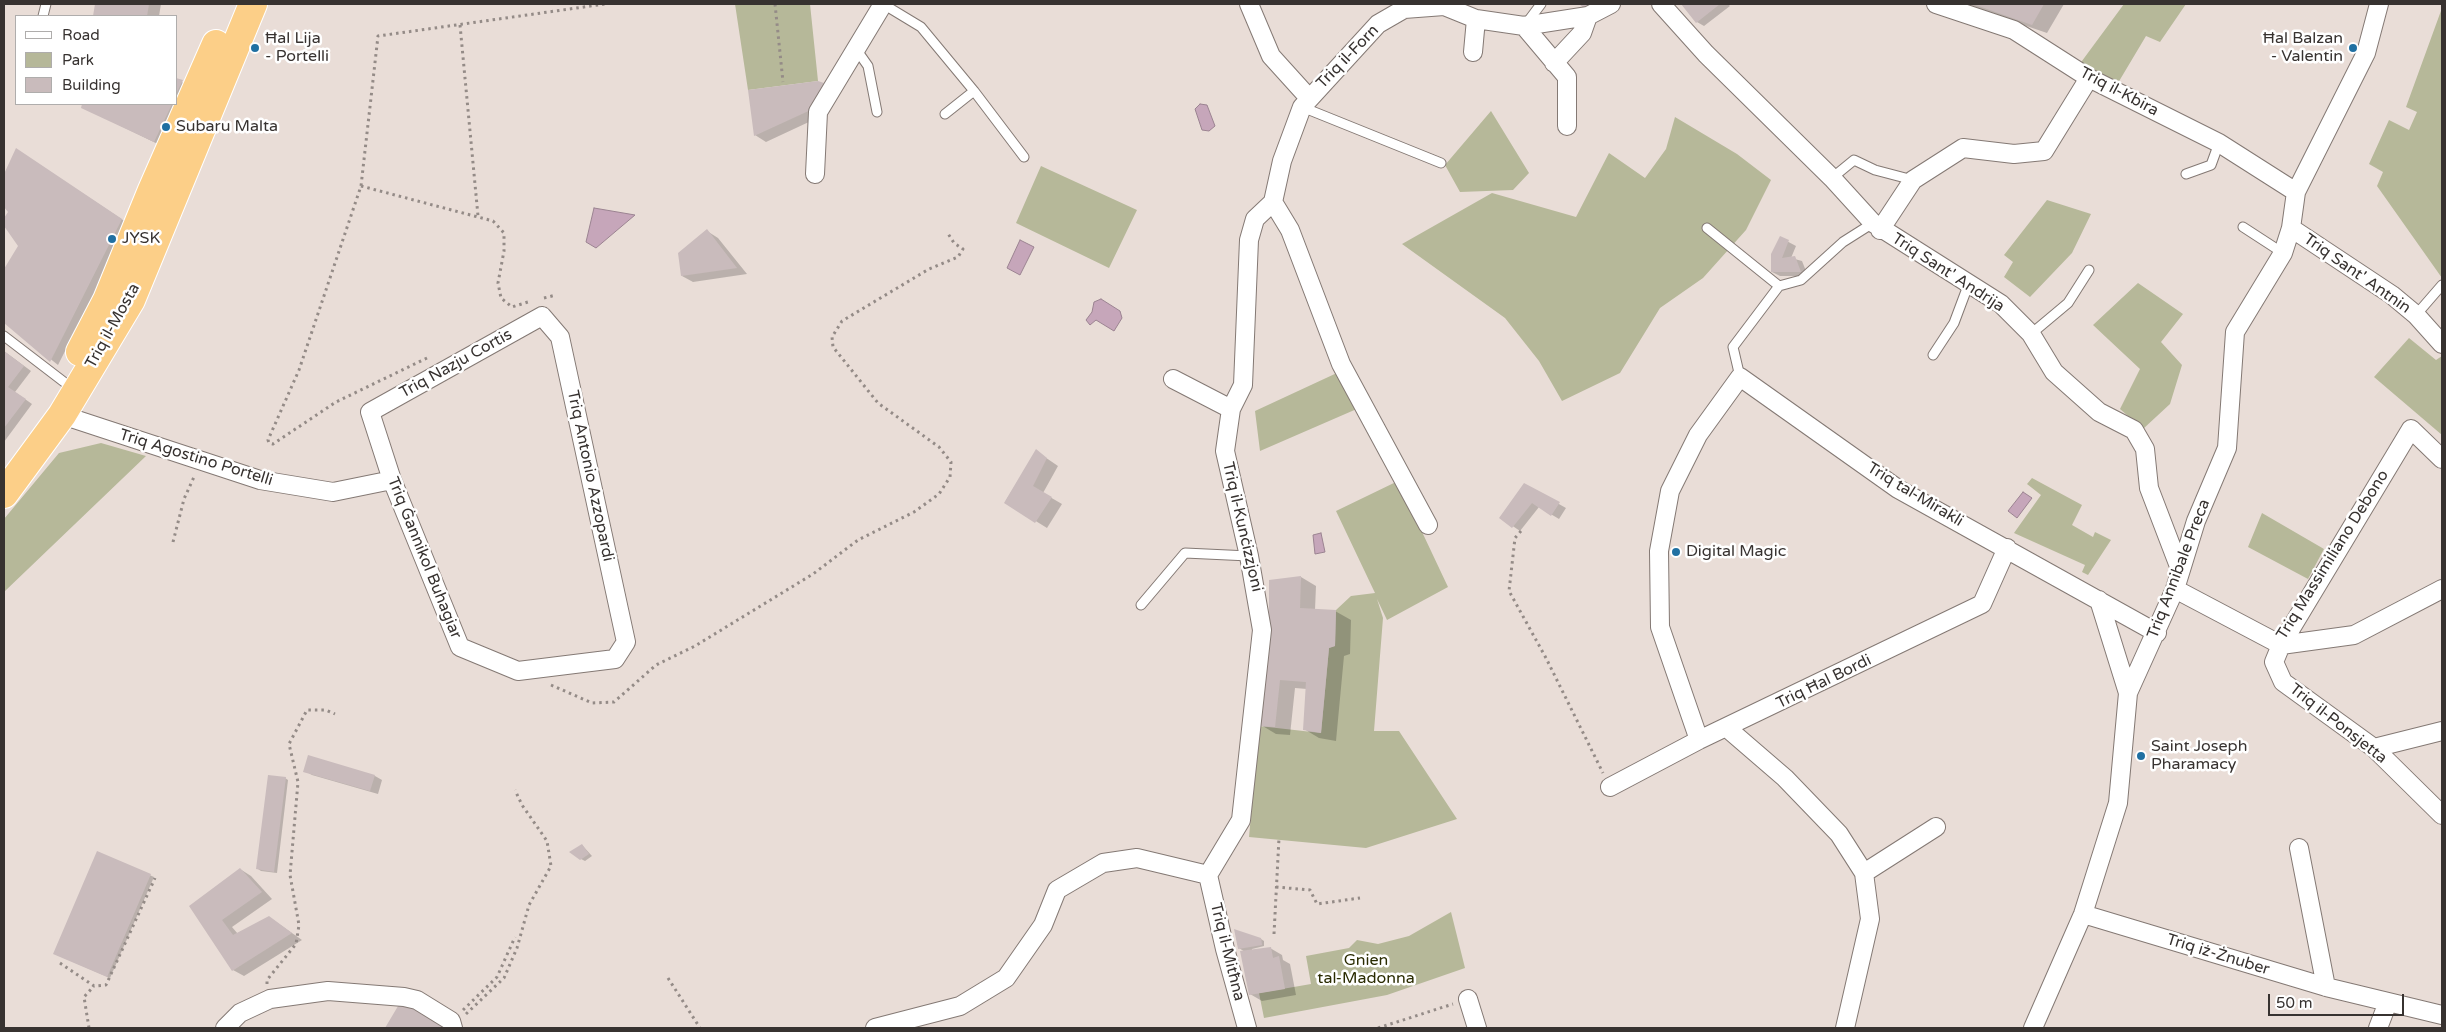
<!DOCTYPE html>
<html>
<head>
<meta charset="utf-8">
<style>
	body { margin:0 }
	#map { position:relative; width:2446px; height:1032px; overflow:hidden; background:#e9ddd7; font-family:"Varela Round",sans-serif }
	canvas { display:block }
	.frame { position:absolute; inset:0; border:5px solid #373230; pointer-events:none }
	.legend { position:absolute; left:15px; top:15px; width:162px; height:90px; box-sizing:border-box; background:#fff; border:1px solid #afadac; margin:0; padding:6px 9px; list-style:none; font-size:15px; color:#373230 }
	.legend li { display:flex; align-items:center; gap:10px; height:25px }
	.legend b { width:25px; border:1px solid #afadac }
	.scale { position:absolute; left:2268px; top:994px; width:136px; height:22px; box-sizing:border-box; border:2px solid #373230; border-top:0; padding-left:6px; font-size:15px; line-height:18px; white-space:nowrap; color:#373230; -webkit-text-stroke:4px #fff; paint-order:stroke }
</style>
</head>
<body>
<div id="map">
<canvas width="2446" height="1032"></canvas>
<div class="frame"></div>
<ul class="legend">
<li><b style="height:6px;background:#fff"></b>Road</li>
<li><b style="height:14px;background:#b6b899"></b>Park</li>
<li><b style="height:14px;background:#c9bbbc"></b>Building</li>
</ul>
<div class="scale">50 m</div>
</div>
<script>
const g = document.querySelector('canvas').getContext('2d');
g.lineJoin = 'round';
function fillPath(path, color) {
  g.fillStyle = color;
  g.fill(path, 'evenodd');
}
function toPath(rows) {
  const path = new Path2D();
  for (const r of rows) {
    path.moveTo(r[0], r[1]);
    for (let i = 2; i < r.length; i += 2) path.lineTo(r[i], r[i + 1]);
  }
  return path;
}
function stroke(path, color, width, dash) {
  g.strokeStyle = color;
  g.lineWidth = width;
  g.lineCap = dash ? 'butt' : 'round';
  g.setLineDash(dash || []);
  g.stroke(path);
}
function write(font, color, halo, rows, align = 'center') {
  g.font = font + ' "Varela Round",sans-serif';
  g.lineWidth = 5;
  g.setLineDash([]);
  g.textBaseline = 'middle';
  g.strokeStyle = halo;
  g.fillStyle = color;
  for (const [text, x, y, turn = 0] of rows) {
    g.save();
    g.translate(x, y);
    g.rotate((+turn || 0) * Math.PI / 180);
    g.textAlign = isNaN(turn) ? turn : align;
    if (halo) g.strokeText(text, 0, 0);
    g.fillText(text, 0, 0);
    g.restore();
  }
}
fillPath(toPath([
	[735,4,810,4,818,81,748,90],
	[2124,4,2186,4,2160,42,2146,36,2115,88,2079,65],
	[2442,8,2442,278,2377,186,2383,172,2369,164,2389,120,2409,130,2417,112,2406,107],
	[1491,111,1529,173,1513,190,1460,192,1445,165],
	[1675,117,1737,154,1771,180,1746,230,1703,278,1660,308,1620,373,1562,401,1539,361,1505,318,1402,244,1492,193,1576,217,1609,153,1645,178,1666,149],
	[1041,166,1137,210,1109,268,1016,223],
	[2047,200,2091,214,2072,253,2030,297,2004,277,2013,262,2004,255],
	[2138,283,2183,314,2161,342,2182,365,2170,404,2143,429,2120,409,2140,369,2093,325],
	[2409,338,2436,360,2442,356,2442,435,2374,377],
	[1339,372,1359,408,1260,451,1255,411],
	[101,443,146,456,4,592,4,519,59,453],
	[2032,478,2082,505,2072,525,2093,537,2095,532,2111,540,2088,575,2082,572,2085,565,2014,533,2041,495,2027,484],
	[1398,481,1448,587,1387,620,1377,599,1383,618,1374,731,1399,731,1457,819,1366,848,1249,837,1259,726,1321,733,1329,648,1335,646,1336,610,1351,596,1375,593,1336,511],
	[2262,513,2324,549,2308,579,2248,547],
	[1451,912,1465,968,1387,995,1264,1018,1259,993,1311,984,1306,956,1349,948,1357,940,1378,944,1409,936]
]), '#b6b899');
const water = toPath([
	[1200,104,1207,105,1215,126,1209,131,1202,130,1195,109,1200,104],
	[594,208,635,215,596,248,586,242,594,208],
	[1020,240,1034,247,1020,275,1007,268,1020,240],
	[1101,299,1120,311,1122,318,1114,331,1096,320,1090,325,1086,320,1092,312,1094,302,1101,299],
	[2023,492,2032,498,2017,518,2008,511,2023,492],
	[1321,533,1325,552,1315,554,1313,535,1321,533]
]);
fillPath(water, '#c6a6ba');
stroke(water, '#9b8391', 1);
fillPath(toPath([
	[97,4,161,4,159,16,95,16],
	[1683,4,1728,4,1730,6,1704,26,1697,22],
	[1962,4,2064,4,2047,33],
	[176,79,197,90,170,150,82,107,84,104,176,104],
	[749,91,826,114,766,142,755,135],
	[17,150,129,224,58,365,4,322,4,271,20,246,4,224,9,212,4,204,4,177],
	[707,231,718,238,747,274,693,282,682,276],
	[1781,238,1796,246,1791,258,1802,261,1808,276,1780,276,1772,272],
	[4,351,31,371,15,392,32,404,4,442],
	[1036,451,1058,466,1043,493,1062,504,1047,528,1005,502],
	[1525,485,1566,508,1559,519,1539,507,1520,531,1501,518],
	[1301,577,1316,586,1315,610,1335,611,1351,620,1350,654,1344,656,1336,741,1319,738,1304,729,1307,689,1295,688,1290,735,1276,734,1261,725],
	[305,771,375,776,382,780,378,794,312,775],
	[285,778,288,780,277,873,261,871,258,869],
	[582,845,592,856,585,861,581,859],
	[98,852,154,877,110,978,57,955],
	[240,869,251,876,272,899,232,927,238,934,269,917,302,940,244,976,233,970,191,906],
	[1261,939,1264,941,1264,946,1252,949,1252,951,1270,948,1282,955,1283,960,1290,964,1296,995,1262,1001,1250,994,1245,952,1239,948],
	[401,1002,448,1028,387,1028]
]), '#0003');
fillPath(toPath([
	[95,4,149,4,147,16,93,16],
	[1579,4,1591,4,1586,10],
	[1681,4,1720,4,1696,23],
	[1973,4,2044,4,2032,25],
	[176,78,183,80,176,94],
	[818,81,827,84,815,108,754,136,748,90],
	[82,104,172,104,154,142,81,108],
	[16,148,122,219,50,362,4,323,4,269,18,246,4,226,4,218,8,212,4,207,4,174],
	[707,229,737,268,681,276,678,253],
	[1780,236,1789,240,1782,258,1795,256,1801,272,1771,272,1771,254],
	[4,351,24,366,8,387,26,399,4,428],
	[1036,449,1047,458,1033,486,1052,497,1035,523,1004,503],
	[1524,483,1560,502,1551,516,1532,503,1512,528,1499,518],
	[1301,576,1300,608,1336,610,1335,646,1329,648,1321,733,1303,730,1306,682,1280,680,1275,727,1259,726,1269,627,1269,580],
	[308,755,375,775,370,791,303,772],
	[268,775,286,777,274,872,256,869],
	[582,844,589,854,580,860,569,852],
	[97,851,151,874,107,977,53,954],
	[240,868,262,892,222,920,233,935,269,916,292,933,232,971,189,906],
	[1234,929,1261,938,1262,945,1238,949],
	[1271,947,1273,958,1279,956,1285,989,1249,995,1240,951],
	[401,1001,446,1025,445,1028,385,1028]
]), '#c9bbbc');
const lane = toPath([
	[883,4,921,27,974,91,1024,157],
	[43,16,46,4],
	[1526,24,1541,4],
	[856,49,868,66,877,112],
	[1302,107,1441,163],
	[945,114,974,91],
	[2186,174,2211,165,2219,143],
	[1832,178,1854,160,1875,170,1913,180],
	[2243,227,2283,253],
	[1707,228,1779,286],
	[1779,286,1801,280,1843,242,1873,223],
	[2416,315,2442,285],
	[2031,334,2068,303,2089,270],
	[4,336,64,382],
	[1933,355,1954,323,1969,283],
	[1740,377,1733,347,1779,286],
	[1141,605,1185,553,1249,556]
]);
const street = toPath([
	[1249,4,1271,56,1309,98],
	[1661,4,1706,54,1832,178,1873,223,2001,304,2031,334,2054,372,2099,412,2134,430,2145,449,2149,488,2180,569],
	[1936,4,2014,30,2089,78,2219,143,2296,192],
	[1524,26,1567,77,1567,126],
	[1473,52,1476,19],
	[1554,63,1582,33,1588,16],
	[815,174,818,112,883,4],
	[1273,202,1290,230,1341,364,1428,525],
	[2291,228,2392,295,2416,315,2442,344],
	[1880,230,1913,180,1963,148,2014,154,2044,151,2089,78],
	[542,316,560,337,626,642,615,659,518,671,460,647,392,480,370,412,542,316],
	[1173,379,1231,409],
	[62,415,260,480,333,492,392,480],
	[2442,459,2411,429,2281,645,2274,662,2283,682,2374,748,2442,815],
	[2175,589,2281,645],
	[2099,600,2128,693],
	[2281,645,2354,635,2442,589],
	[1727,728,1785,778,1839,834,1864,873,1870,919,1845,1028],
	[1699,740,1660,627,1659,551,1670,491,1698,435,1740,377,1898,489,2157,633],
	[2374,748,2442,731],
	[1610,787,1699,740,1982,604,2007,548],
	[2299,848,2326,987],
	[1864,873,1936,827],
	[1208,875,1241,820,1262,630,1249,556,1225,451,1231,409,1243,385,1249,240,1255,219,1273,202,1282,161,1302,107,1378,24,1404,9,1444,6,1476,19,1524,26,1588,16,1611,4],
	[1208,875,1225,949,1247,1028],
	[2083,914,2326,987,2442,1015],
	[1468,999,1477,1028],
	[225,1028,240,1013,270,999,328,991,404,997,417,1000,451,1021,453,1028],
	[875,1028,960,1006,1006,978,1043,925,1057,890,1103,863,1137,858,1208,875],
	[2033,1028,2083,914,2118,803,2128,693,2175,589,2196,521,2227,448,2235,332,2283,253,2291,228,2296,192,2366,53,2379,4],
	[2378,1028,2388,1002]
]);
const highway = toPath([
	[80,352,107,300,152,190,216,44],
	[4,494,62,415,131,300,253,4]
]);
stroke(lane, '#847974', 11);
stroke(street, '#847974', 20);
stroke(highway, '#fff', 30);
stroke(toPath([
	[775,4,783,82],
	[460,25,478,216],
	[361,186,493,221,504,233,504,251,498,283,501,298,512,307,528,302],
	[544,298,556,295],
	[427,358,336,402,273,444,269,443,268,440,299,370,361,186,378,36,605,4],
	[1521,531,1515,538,1509,591,1546,658,1603,773],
	[173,542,184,499,194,477],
	[551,685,592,703,614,702,656,665,695,646,813,574,858,540,914,512,939,494,950,477,951,462,939,447,878,403,833,347,832,337,842,321,929,269,958,257,963,249,954,243,947,232],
	[1276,887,1310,890,1317,904,1360,898],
	[1274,934,1279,838],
	[60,963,94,986,106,985,155,878],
	[668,978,700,1028],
	[267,984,267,980,296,944,299,925,290,875,298,782,289,744,307,710,326,710,335,714],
	[463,1010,497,977,515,937],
	[466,1014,504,978,517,948,529,905,551,866,547,841,522,805,515,790],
	[89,1028,84,997,94,986],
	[1378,1028,1453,1004]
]), '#948b87', 3, [2.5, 4]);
stroke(lane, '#fff', 9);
stroke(street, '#fff', 18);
stroke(highway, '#fccf88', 28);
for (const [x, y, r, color] of [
	[255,48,5,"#2070a2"],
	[2353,48,5,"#2070a2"],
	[166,127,5,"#2070a2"],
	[112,239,5,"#2070a2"],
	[1676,552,5,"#2070a2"],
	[2141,756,5,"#2070a2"]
]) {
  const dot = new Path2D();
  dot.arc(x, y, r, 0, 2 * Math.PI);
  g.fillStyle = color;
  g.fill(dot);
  stroke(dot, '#fff', 2);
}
write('16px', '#373230', '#fff', [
	["Ħal Lija",265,39],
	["- Portelli",265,57],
	["Ħal Balzan",2343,39,"right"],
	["- Valentin",2343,57,"right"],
	["Subaru Malta",176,127],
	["JYSK",122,239],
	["Digital Magic",1686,552],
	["Saint Joseph",2151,747],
	["Pharamacy",2151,765]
], 'left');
write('16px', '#373230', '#fff', [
	["Triq il-Forn",1348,57,-46],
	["Triq il-Kbira",2119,92,28],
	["Triq Sant' Andrija",1948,273,33],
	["Triq Sant' Antnin",2357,274,35],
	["Triq il-Mosta",113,326,-61],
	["Triq Nazju Cortis",456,364,-29],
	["Triq Agostino Portelli",196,458,17],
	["Triq Antonio Azzopardi",590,476,78],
	["Triq tal-Mirakli",1915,495,31],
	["Triq il-Kunċizzjoni",1242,527,77],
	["Triq Massimiliano Debono",2333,555,-58],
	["Triq Ġannikol Buhagiar",424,558,68],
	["Triq Annibale Preca",2179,569,-69],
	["Triq Ħal Bordi",1824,682,-26],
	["Triq il-Ponsjetta",2338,724,38],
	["Triq il-Mitħna",1227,952,76],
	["Triq iż-Żnuber",2218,955,17]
]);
write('16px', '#2a2b01', '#fff', [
	["Gnien",1366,961],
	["tal-Madonna",1366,979]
]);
</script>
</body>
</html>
